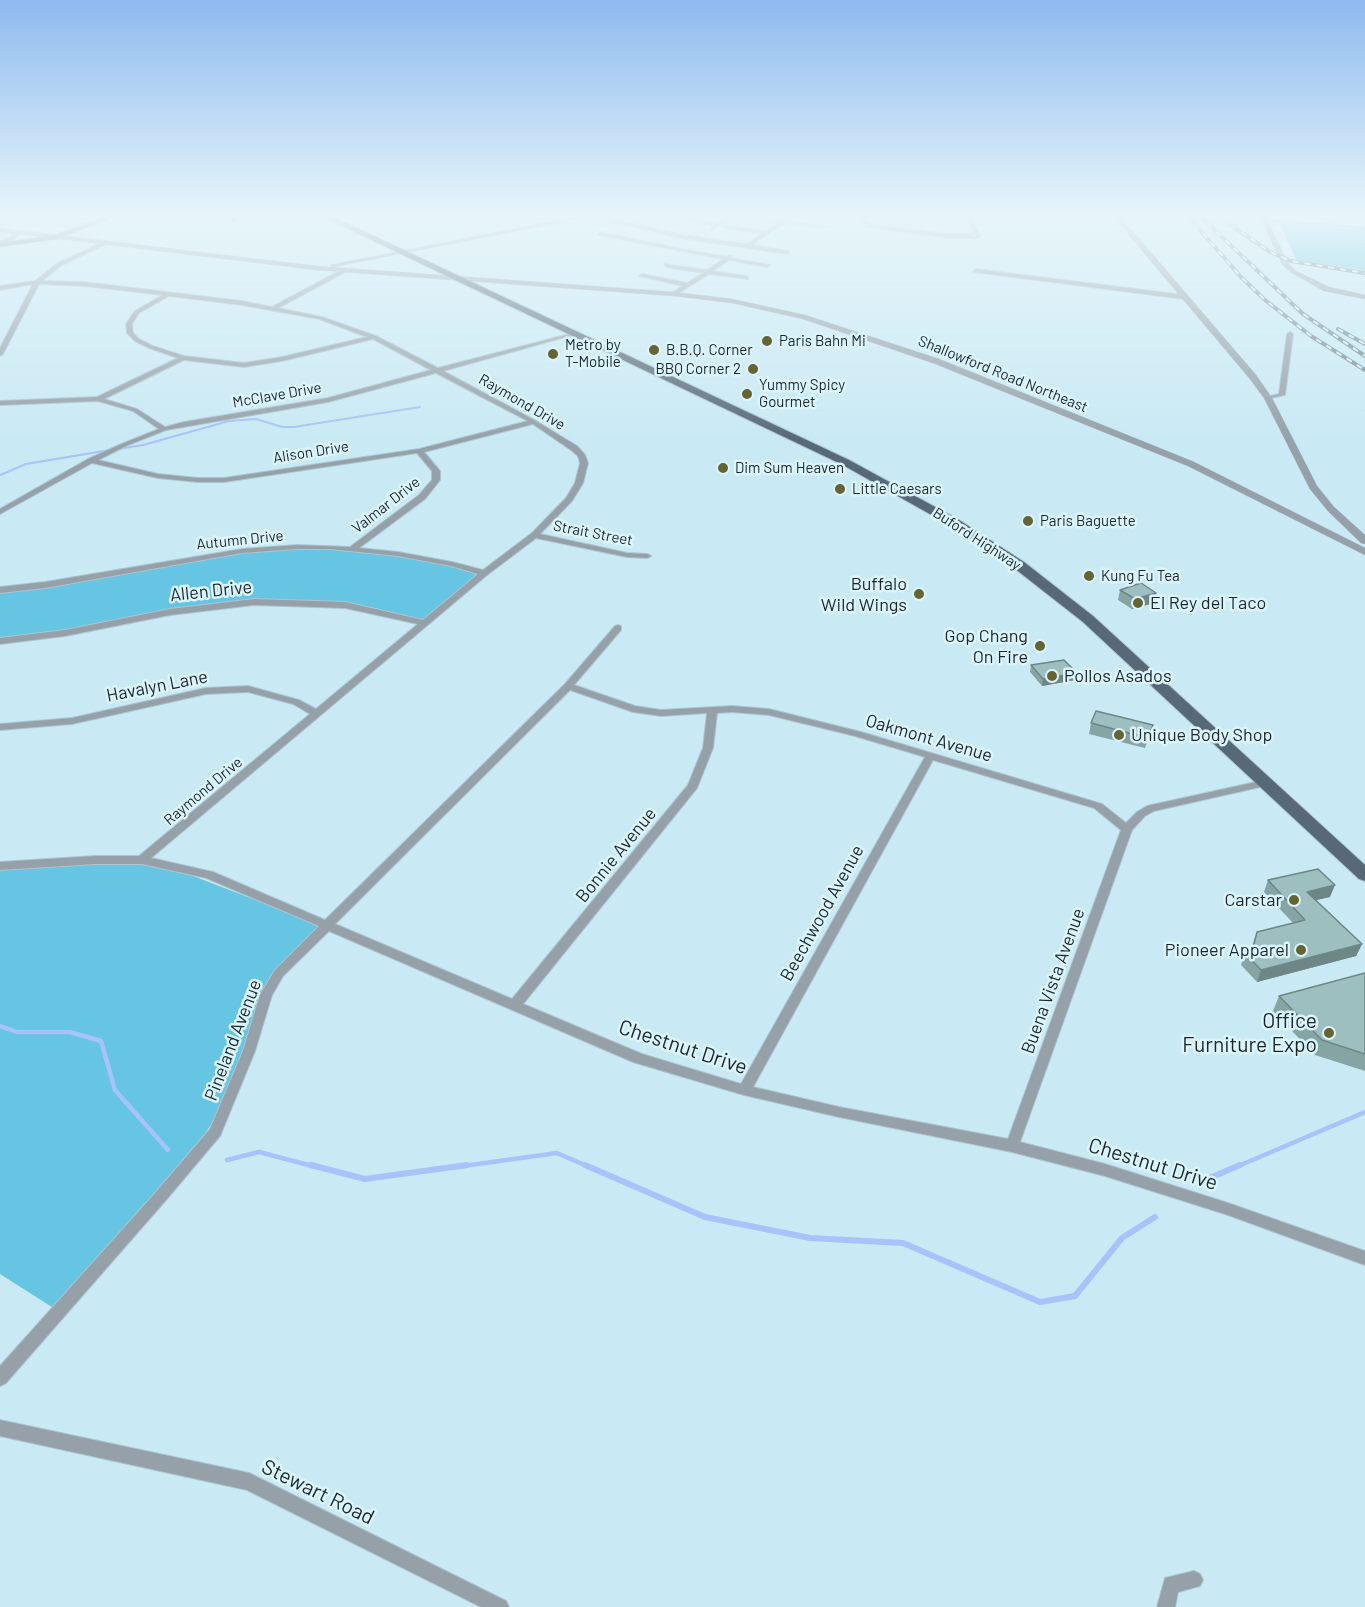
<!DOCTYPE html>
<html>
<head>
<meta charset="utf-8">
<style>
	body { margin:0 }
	canvas { display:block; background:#c9e9f4 }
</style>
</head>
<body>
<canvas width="1365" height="1607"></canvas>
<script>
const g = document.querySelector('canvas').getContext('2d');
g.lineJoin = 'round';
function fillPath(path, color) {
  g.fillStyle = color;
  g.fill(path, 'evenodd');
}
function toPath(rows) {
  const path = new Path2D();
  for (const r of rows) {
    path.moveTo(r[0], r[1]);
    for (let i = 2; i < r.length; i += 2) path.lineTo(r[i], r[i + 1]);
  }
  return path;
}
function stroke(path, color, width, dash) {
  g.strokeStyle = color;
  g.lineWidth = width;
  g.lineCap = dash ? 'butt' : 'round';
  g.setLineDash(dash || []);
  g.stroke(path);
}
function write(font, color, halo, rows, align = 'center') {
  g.font = font + ' Barlow,sans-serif';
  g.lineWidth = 5;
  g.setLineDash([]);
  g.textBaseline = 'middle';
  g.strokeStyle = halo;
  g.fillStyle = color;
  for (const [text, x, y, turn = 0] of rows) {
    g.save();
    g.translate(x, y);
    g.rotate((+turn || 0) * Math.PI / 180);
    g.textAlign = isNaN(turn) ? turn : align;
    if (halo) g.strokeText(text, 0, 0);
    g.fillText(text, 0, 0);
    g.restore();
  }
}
fillPath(toPath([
	[1280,223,1365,230,1365,270,1296,260],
	[275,548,362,549,412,555,483,573,426,622,345,605,266,602,173,610,74,632,0,642,0,589],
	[141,856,266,904,332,921,268,986,236,1086,190,1157,52,1307,0,1274,0,866]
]), '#65c5e2');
stroke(toPath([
	[118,449,143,445,229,421,256,419,282,427,294,427,420,407],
	[0,475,26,464,110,450]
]), '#a8c2fa', 2);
stroke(toPath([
	[0,1026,17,1032,70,1032,101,1041,115,1090,168,1150],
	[227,1160,259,1152,316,1167],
	[456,1167,557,1153,589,1167],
	[1236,1167,1365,1112]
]), '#a8c2fa', 4.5);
stroke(toPath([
	[311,1165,365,1179,467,1165],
	[585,1165,705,1217,810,1238,903,1243,1040,1302,1075,1296,1122,1238,1155,1217],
	[1205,1180,1240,1165]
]), '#a8c2fa', 6);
const minor = toPath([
	[601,215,607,215,616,220,680,234,746,244,762,234,727,228,725,226,766,231,779,222,745,217,743,215,783,220,789,215,795,215,788,221,825,227,823,228,784,223,752,245,789,251,787,254,680,238,612,222,601,215],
	[666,215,677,215,717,223,730,215,736,215,712,230,710,229,714,226,666,215],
	[868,215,878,215,865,219,871,225,949,234,975,234,965,215,970,215,981,236,978,238,949,238,869,227,860,218,868,215],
	[1262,219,1365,227,1365,229,1264,221,1262,219],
	[600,232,682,249,727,257,730,255,732,258,770,265,767,267,729,260,713,271,746,276,748,277,748,279,709,274,674,296,671,294,672,293,683,286,639,276,642,274,687,283,703,273,666,267,664,264,707,270,723,259,598,235,600,232],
	[105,241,107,244,62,265,42,281,84,282,242,301,272,307,345,268,347,271,278,308,322,317,376,336,438,368,573,333,573,335,443,371,536,421,577,446,585,455,588,463,583,483,572,501,540,534,627,553,647,554,651,556,647,558,627,557,536,538,487,575,151,858,213,872,325,920,565,684,615,626,618,625,621,626,621,630,574,685,635,706,661,710,732,706,769,709,861,732,1102,804,1126,823,1137,812,1147,806,1265,780,1269,781,1270,783,1269,785,1154,811,1145,816,1132,830,1020,1142,1105,1164,1228,1203,1365,1251,1365,1265,1228,1215,1105,1176,1012,1152,839,1117,744,1095,633,1062,329,931,283,976,272,995,255,1051,220,1136,166,1200,6,1383,0,1386,0,1366,156,1192,210,1129,243,1051,260,995,275,970,319,926,206,878,142,864,95,864,0,870,0,862,95,856,139,856,310,714,293,704,248,692,206,694,72,724,0,730,0,724,72,718,206,688,248,686,299,700,316,709,418,624,345,608,254,605,170,615,65,636,0,644,0,638,65,630,170,609,254,599,345,602,423,620,478,574,451,566,398,556,330,549,297,549,242,553,45,588,0,593,0,587,45,582,242,549,297,545,350,547,419,495,432,480,432,471,417,453,224,482,198,482,158,478,92,463,0,514,0,509,88,459,124,443,159,429,133,411,98,401,0,405,0,401,97,397,178,358,149,348,135,341,127,333,126,324,135,311,163,295,84,286,39,284,3,354,0,356,0,348,33,284,0,290,0,286,35,281,58,263,105,241],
	[169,296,242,305,319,319,367,337,282,357,244,363,184,356,153,346,139,339,133,333,132,324,139,313,169,296],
	[373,339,431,370,328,398,184,422,165,427,137,409,104,399,184,360,244,367,282,361,373,339],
	[436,373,528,421,419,449,224,478,198,478,158,474,98,460,128,445,166,430,328,402,436,373],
	[533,424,571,450,578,456,580,463,575,483,566,498,532,533,483,570,452,562,398,552,359,548,425,499,440,480,440,471,424,452,533,424],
	[570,690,633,712,661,716,707,713,703,748,688,785,512,999,335,924,570,690],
	[732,712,769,715,855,736,925,757,741,1084,642,1054,523,1004,697,788,713,748,717,713,732,712],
	[933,760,1094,808,1121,830,1008,1139,839,1107,753,1087,933,760],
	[975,269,1184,295,1187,297,1184,299,973,272,975,269],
	[1290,332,1293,334,1285,395,1266,399,1266,397,1279,394,1287,334,1290,332],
	[0,1420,249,1473,506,1601,509,1607,481,1607,247,1490,0,1436,0,1420],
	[1194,1571,1200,1574,1203,1580,1200,1586,1178,1592,1175,1607,1157,1607,1165,1578,1194,1571]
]);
const tertiary = toPath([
	[584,215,599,215,333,267,330,265,584,215],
	[1112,215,1119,215,1256,375,1272,398,1317,486,1334,507,1365,535,1365,544,1361,543,1328,511,1310,489,1264,398,1250,379,1112,215],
	[1259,215,1265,215,1288,263,1296,271,1329,287,1365,295,1365,299,1324,291,1292,273,1282,264,1259,215],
	[0,228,316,266,674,292,732,299,805,315,939,359,1194,462,1365,548,1365,555,1188,466,933,363,803,319,732,303,674,296,316,270,19,234,14,240,0,245,0,241,13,235,0,232,0,228]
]);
const secondary = toPath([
	[109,215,120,215,58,239,0,247,0,243,54,235,109,215]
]);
const primary = toPath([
	[319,215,330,215,849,460,959,520,1024,562,1093,616,1365,865,1365,881,1359,879,1083,622,1014,568,951,526,841,464,319,215]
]);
stroke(minor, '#aac6d0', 2);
stroke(tertiary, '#aac6d0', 1);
stroke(secondary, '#aac6d0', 1);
stroke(primary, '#aac6d0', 2);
fillPath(minor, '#96a0a8');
fillPath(tertiary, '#96a0a8');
fillPath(secondary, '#71808c');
fillPath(primary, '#576977');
const rail = toPath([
	[1187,215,1241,277,1265,300,1311,336,1365,370],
	[1199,215,1303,314,1365,356],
	[1231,225,1270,252,1291,261,1365,273],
	[1338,329,1365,344]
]);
stroke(rail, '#72888f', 4);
stroke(rail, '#dbf5fe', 2, [6]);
fillPath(toPath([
	[198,215,250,215,232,222,198,216],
	[1120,590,1154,603,1132,609,1118,600],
	[1031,665,1077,673,1075,680,1042,686,1030,672],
	[1091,723,1153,725,1145,748,1089,734],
	[1268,880,1330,897,1316,900,1362,944,1356,956,1257,982,1241,965,1245,953,1250,952,1257,932,1293,923,1264,892],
	[1365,973,1365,1071,1315,1055,1273,1011,1279,996]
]), '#87a4a4');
fillPath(toPath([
	[231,215,250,215,232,222],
	[1156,593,1154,603,1132,609,1135,599],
	[1077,673,1075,680,1042,686,1043,679],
	[1335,885,1330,897,1303,903,1307,892],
	[1362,944,1356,956,1257,982,1261,970]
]), '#6e8686');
const building = toPath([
	[1141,583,1156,593,1135,599,1120,590,1141,583],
	[1064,660,1077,673,1043,679,1031,665,1064,660],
	[1096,711,1153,725,1148,738,1091,723,1096,711],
	[1318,869,1335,885,1307,892,1362,944,1261,970,1245,953,1252,952,1257,932,1305,920,1268,880,1318,869],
	[1365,973,1365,1054,1322,1040,1279,996,1365,973]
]);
fillPath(building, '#9dbfbf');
stroke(building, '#6e8686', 1.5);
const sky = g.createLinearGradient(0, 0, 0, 440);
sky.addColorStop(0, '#8ebaef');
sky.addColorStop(0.49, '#e7f5fa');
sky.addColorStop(1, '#e7f5fa00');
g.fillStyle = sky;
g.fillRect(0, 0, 1365, 440);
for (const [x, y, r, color] of [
	[767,341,6,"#666431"],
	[654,350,6,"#666431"],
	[553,354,6,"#666431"],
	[753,369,6,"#666431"],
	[747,394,6,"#666431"],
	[723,468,6,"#666431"],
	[840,489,6,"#666431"],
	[1028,521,6,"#666431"],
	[1089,576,6,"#666431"],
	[919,594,6,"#666431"],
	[1138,603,6,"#666431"],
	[1040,646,6,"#666431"],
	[1052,676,6,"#666431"],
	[1119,735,6,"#666431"],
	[1294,900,6,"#666431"],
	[1301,950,6,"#666431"],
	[1329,1033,6,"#666431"]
]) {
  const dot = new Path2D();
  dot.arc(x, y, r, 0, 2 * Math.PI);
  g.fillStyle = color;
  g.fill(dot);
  stroke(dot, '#dbf5fe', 2);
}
write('15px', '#1b272b', '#dbf5fe', [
	["Paris Bahn Mi",779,341],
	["Metro by",565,345],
	["T-Mobile",565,362],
	["B.B.Q. Corner",666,350],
	["BBQ Corner 2",741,369,"right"],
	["Yummy Spicy",759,385],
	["Gourmet",759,402],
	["Dim Sum Heaven",735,468],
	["Little Caesars",852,489],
	["Paris Baguette",1040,521],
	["Kung Fu Tea",1101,576]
], 'left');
write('15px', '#1b272b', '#dbf5fe', [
	["Shallowford Road Northeast",1003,374,22],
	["McClave Drive",277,395,-10],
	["Raymond Drive",522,402,30],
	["Alison Drive",311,452,-9],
	["Valmar Drive",386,505,-38],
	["Strait Street",593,533,11],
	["Buford Highway",977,539,33],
	["Autumn Drive",240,540,-6],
	["Raymond Drive",203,791,-40]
]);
write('18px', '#1b272b', '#dbf5fe', [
	["Buffalo",907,584],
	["Wild Wings",907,605],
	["El Rey del Taco",1150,603,"left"],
	["Gop Chang",1028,636],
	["On Fire",1028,657],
	["Pollos Asados",1064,676,"left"],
	["Unique Body Shop",1131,735,"left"],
	["Carstar",1282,900],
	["Pioneer Apparel",1289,950]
], 'right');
write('18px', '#1b272b', '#dbf5fe', [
	["Allen Drive",211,591,-6],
	["Havalyn Lane",157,686,-11],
	["Oakmont Avenue",929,738,16],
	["Bonnie Avenue",616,855,-51],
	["Beechwood Avenue",822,913,-61],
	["Buena Vista Avenue",1053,981,-70],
	["Pineland Avenue",233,1040,-69]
]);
write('21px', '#1b272b', '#dbf5fe', [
	["Office",1317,1021],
	["Furniture Expo",1317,1045]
], 'right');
write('21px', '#1b272b', '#dbf5fe', [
	["Chestnut Drive",683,1047,18],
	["Chestnut Drive",1153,1164,17],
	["Stewart Road",318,1492,26]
]);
</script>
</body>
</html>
